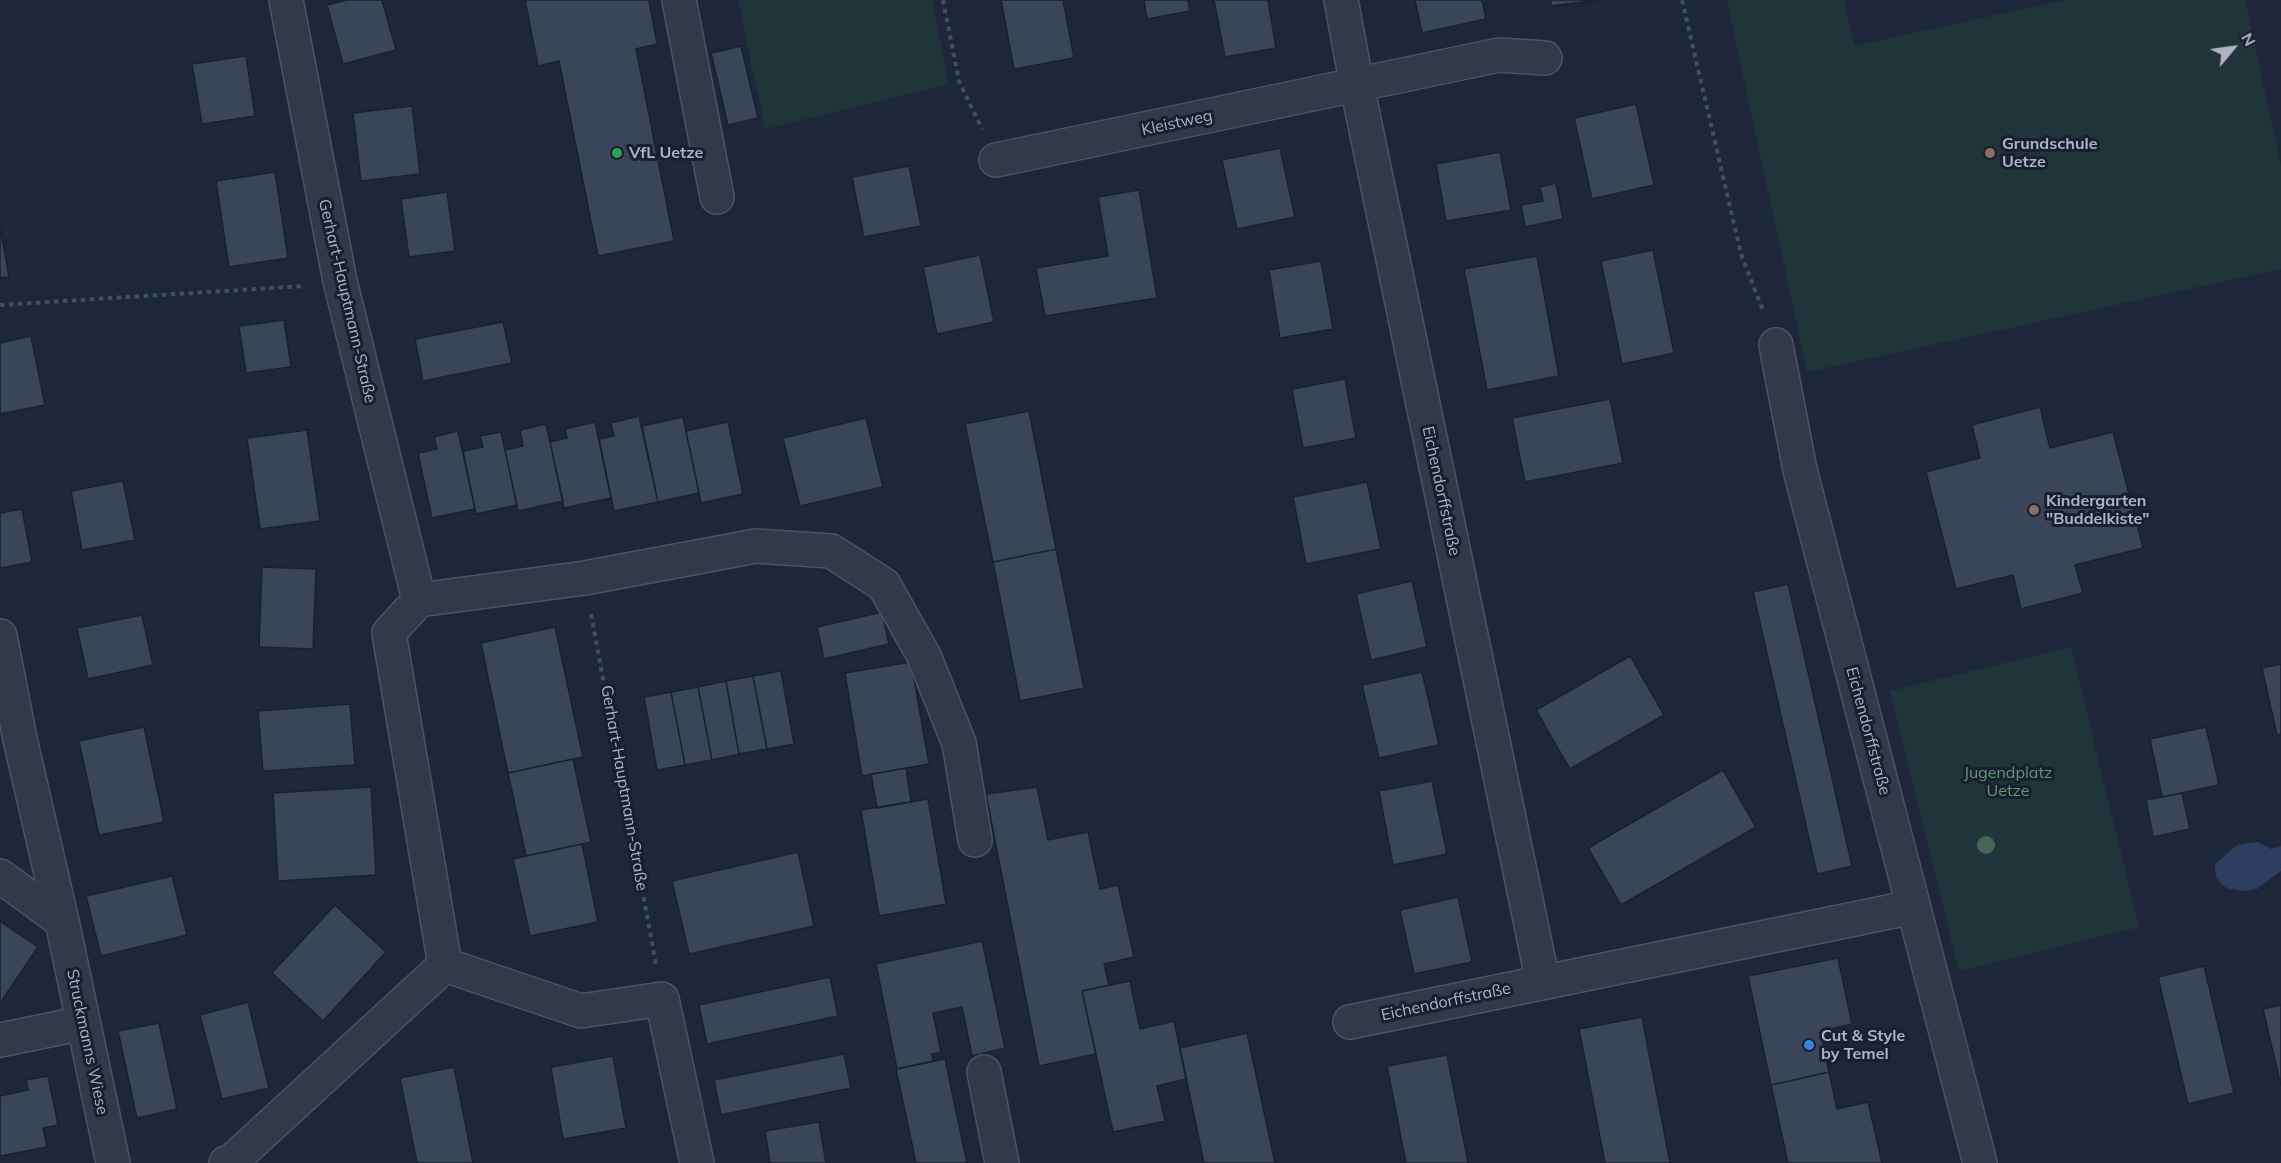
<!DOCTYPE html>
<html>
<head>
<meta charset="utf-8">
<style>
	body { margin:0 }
	#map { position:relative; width:2281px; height:1163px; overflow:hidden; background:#1e2739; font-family:Mulish,sans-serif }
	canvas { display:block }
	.north { position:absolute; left:2203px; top:18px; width:60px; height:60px; -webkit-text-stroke:4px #181f2e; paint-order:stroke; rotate:61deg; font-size:16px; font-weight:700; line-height:24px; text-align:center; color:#acb4c6 }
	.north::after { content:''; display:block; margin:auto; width:21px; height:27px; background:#acb4c6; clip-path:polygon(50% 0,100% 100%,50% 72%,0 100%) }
</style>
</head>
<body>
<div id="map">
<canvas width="2281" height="1163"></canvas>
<div class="north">N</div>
</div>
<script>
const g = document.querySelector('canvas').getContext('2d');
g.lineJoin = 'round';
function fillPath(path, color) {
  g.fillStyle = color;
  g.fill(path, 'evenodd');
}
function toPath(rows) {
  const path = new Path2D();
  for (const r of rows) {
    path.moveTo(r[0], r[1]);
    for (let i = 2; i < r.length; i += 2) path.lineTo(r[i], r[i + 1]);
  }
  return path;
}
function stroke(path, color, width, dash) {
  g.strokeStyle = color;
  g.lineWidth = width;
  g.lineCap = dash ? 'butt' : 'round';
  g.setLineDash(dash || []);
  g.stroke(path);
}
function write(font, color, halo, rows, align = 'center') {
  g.font = font + ' Mulish,sans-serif';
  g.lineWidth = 6;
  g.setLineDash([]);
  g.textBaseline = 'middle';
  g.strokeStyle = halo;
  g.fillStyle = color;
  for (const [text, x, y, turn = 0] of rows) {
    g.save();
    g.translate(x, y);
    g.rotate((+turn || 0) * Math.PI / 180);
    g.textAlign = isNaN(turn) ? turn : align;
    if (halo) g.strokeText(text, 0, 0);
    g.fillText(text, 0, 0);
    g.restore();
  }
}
fillPath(toPath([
	[738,0,932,0,949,84,765,129],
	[1733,0,1844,0,1854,46,2065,0,2245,0,2281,165,2281,269,1807,372,1727,1],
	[2071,647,2139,927,1959,971,1890,691]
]), '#20353a');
fillPath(toPath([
	[2258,842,2271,849,2281,846,2281,871,2257,889,2244,891,2226,888,2216,878,2215,864,2237,845]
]), '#2e3e60');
const building = toPath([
	[347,0,382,0,396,50,343,64,327,5,347,0],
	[525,0,649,0,657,44,636,49,674,241,598,256,559,61,538,66,525,0],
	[1001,0,1063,0,1074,58,1014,69,1001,0],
	[1144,0,1188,0,1190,11,1147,19,1144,0],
	[1214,0,1268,0,1276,48,1225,57,1214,0],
	[1415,0,1482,0,1486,19,1422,33,1415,0],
	[1551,0,1598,0,1551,6,1551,0],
	[741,46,758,118,728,125,711,53,741,46],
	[246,56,255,116,202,124,192,64,246,56],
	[1636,104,1654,185,1592,199,1574,118,1636,104],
	[412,106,420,174,361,181,353,113,412,106],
	[1280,148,1295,217,1237,229,1222,160,1280,148],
	[1500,152,1511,210,1446,221,1436,164,1500,152],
	[909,166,921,226,864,237,852,177,909,166],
	[275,172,288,258,229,267,216,181,275,172],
	[1556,183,1563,219,1525,227,1521,205,1543,201,1540,187,1556,183],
	[1139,190,1157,298,1045,316,1036,268,1108,256,1098,197,1139,190],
	[447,192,455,251,409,257,401,199,447,192],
	[0,227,9,277,0,278,0,227],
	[1653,250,1674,353,1622,364,1601,261,1653,250],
	[980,255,994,322,937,334,923,267,980,255],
	[1537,256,1559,376,1487,390,1464,269,1537,256],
	[1321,261,1333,329,1280,338,1269,270,1321,261],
	[284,320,291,367,246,373,239,326,284,320],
	[503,322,512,363,423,381,415,339,503,322],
	[31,336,45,405,0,414,0,343,31,336],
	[1345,379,1356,438,1303,448,1292,389,1345,379],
	[1610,399,1623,463,1525,482,1512,418,1610,399],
	[2040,407,2050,448,2113,432,2143,548,2075,565,2083,593,2021,609,2013,575,1956,589,1926,472,1980,458,1972,425,2040,407],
	[1029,411,1056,549,993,562,965,424,1029,411],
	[639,416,658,502,614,511,599,439,614,436,611,423,639,416],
	[683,417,699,493,658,502,642,426,683,417],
	[866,418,883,487,800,506,783,438,866,418],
	[595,422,611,498,564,508,550,442,567,438,565,429,595,422],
	[728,422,743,494,701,503,686,431,728,422],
	[546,424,563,501,518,511,505,450,523,446,520,430,546,424],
	[307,430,320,521,260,529,247,438,307,430],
	[458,431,475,509,432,518,418,453,437,449,434,437,458,431],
	[501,432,517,505,476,514,463,451,483,447,480,436,501,432],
	[123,481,135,540,82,550,71,491,123,481],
	[1367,482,1381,549,1306,564,1293,497,1367,482],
	[22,509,32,562,0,568,0,513,22,509],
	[1056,549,1084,688,1020,701,993,562,1056,549],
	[262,567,316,569,313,649,259,647,262,567],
	[1412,581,1427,647,1371,660,1356,594,1412,581],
	[1788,584,1852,866,1817,874,1753,592,1788,584],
	[882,612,889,644,824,659,817,627,882,612],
	[142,615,153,665,88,679,77,628,142,615],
	[555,627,583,757,508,773,481,643,555,627],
	[1630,656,1664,715,1570,769,1536,710,1630,656],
	[911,662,929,764,862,776,845,673,911,662],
	[2281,664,2281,734,2277,735,2262,668,2281,664],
	[781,671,794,744,767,749,753,676,781,671],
	[1422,672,1439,745,1379,758,1362,685,1422,672],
	[753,676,767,749,739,754,726,681,753,676],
	[726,681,739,754,712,760,698,687,726,681],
	[698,687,712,760,685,765,671,692,698,687],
	[671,692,685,765,657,770,644,697,671,692],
	[350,704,355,765,263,771,258,711,350,704],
	[144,727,164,822,99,835,79,741,144,727],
	[2206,727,2219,785,2162,797,2150,739,2206,727],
	[573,759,591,842,526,856,508,773,573,759],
	[906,768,911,802,877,808,871,774,906,768],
	[1723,770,1756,827,1621,905,1588,848,1723,770],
	[1432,781,1447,854,1393,865,1379,791,1432,781],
	[371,787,376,875,278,881,273,793,371,787],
	[1037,787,1048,840,1088,832,1100,889,1118,885,1134,957,1104,964,1109,985,1082,991,1096,1054,1039,1066,986,794,1037,787],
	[2182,793,2190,829,2153,837,2146,800,2182,793],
	[928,799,946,904,879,916,861,810,928,799],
	[582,844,598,922,530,936,513,859,582,844],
	[798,852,814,926,689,954,672,881,798,852],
	[172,876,187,935,101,956,86,896,172,876],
	[1458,897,1472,962,1414,974,1400,910,1458,897],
	[335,905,386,952,323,1021,272,973,335,905],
	[0,921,38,947,0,1003,0,921],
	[982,941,1005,1048,972,1056,962,1007,933,1013,941,1052,932,1054,933,1061,897,1069,876,964,982,941],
	[1838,958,1852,1024,1821,1031,1829,1072,1771,1085,1748,976,1838,958],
	[2204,966,2234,1093,2188,1104,2158,977,2204,966],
	[830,977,838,1016,707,1044,699,1005,830,977],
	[1130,981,1140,1029,1174,1021,1186,1079,1157,1086,1165,1121,1113,1132,1082,991,1130,981],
	[248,1002,269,1088,222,1099,200,1015,248,1002],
	[2281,1005,2281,1086,2263,1009,2281,1005],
	[1642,1017,1670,1163,1605,1163,1579,1029,1642,1017],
	[159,1023,177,1109,137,1118,118,1031,159,1023],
	[1247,1033,1275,1163,1204,1163,1180,1048,1247,1033],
	[844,1054,851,1088,721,1115,714,1080,844,1054],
	[1447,1055,1468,1163,1406,1163,1387,1066,1447,1055],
	[613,1056,626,1128,563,1139,551,1067,613,1056],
	[945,1059,967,1163,916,1163,896,1069,945,1059],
	[454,1067,473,1163,417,1163,400,1078,454,1067],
	[1829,1072,1837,1109,1868,1102,1882,1163,1788,1163,1771,1085,1829,1072],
	[48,1076,58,1125,43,1128,47,1147,0,1156,0,1096,28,1090,26,1080,48,1076],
	[819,1122,826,1163,770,1163,765,1131,819,1122]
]);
fillPath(building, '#3a4559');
stroke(building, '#192130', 1.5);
const minor = toPath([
	[679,0,717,197],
	[1341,0,1357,86,1543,982],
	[996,160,1499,55,1545,58],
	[1776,345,1800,470,1980,1163],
	[419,600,585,578,756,546,831,551,884,585,924,656,959,743,975,840],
	[0,636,20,739,62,921,113,1163],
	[0,876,62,921],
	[445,965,581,1011,662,999,697,1163],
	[1350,1022,1913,907],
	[0,1040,83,1023],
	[984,1072,1002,1163],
	[226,1163,231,1162,445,965,389,633,419,600,340,281,286,0]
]);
stroke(minor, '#4c5464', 36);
stroke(toPath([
	[943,0,959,81,982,129],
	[1682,0,1741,254,1764,313],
	[0,305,304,286],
	[591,614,656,964]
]), '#3e5258', 4, [4.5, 4.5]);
stroke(minor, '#323949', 33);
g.fillStyle = '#436659';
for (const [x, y] of [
	[1986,845]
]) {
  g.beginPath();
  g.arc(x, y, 9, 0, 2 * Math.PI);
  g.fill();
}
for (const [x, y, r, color] of [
	[617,153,6,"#2e9e5b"],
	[1990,153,6,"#8d6e63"],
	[2034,510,6,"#8d6e63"],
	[1809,1045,6,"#3f7fe0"]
]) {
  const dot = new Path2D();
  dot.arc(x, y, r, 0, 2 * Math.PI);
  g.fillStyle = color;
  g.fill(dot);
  stroke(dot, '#181f2e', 2);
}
write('16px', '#acb4c6', '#181f2e', [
	["Kleistweg",1177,123,-12],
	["Gerhart-Hauptmann-Straße",347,301,77],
	["Eichendorffstraße",1441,491,78],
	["Eichendorffstraße",1868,731,75],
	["Gerhart-Hauptmann-Straße",624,788,80],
	["Eichendorffstraße",1446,1002,-12],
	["Struckmanns Wiese",87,1042,78]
]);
write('bold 16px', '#acb4c6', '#181f2e', [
	["Grundschule",2002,144],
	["Uetze",2002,162],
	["VfL Uetze",629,153],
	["Kindergarten",2046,501],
	["\"Buddelkiste\"",2046,519],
	["Cut & Style",1821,1036],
	["by Temel",1821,1054]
], 'left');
write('16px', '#629973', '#181f2e', [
	["Jugendplatz",2008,773],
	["Uetze",2008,791]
]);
</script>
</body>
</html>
